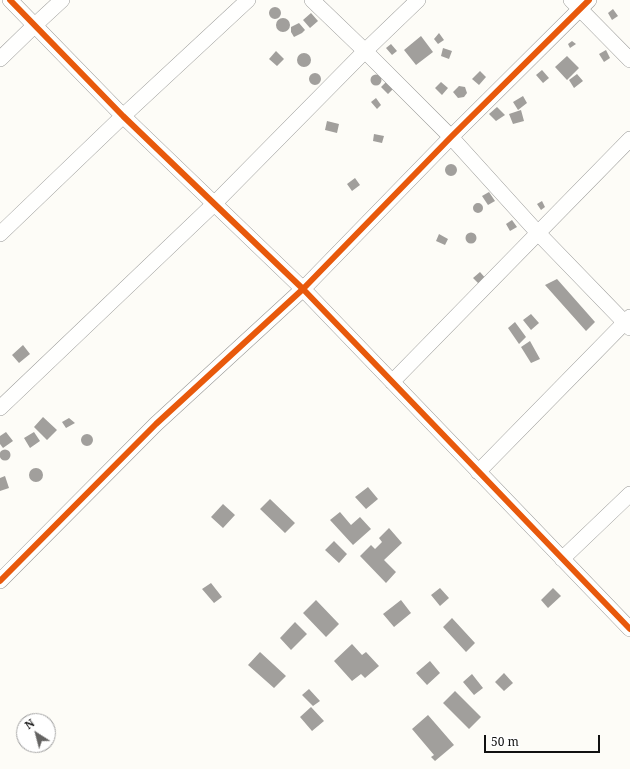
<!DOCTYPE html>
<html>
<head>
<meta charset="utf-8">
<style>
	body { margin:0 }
	#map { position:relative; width:630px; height:769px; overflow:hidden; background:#fdfcf7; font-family:"Noto Serif",serif }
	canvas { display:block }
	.north { position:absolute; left:16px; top:713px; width:40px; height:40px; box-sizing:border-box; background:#fff; border:1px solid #a0a0a0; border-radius:50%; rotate:324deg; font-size:11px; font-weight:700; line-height:16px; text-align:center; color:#111 }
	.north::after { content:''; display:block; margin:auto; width:14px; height:18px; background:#646362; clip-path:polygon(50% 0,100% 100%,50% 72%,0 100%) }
	.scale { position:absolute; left:484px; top:735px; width:116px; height:18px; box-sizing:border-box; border:2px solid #111; border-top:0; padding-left:5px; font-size:12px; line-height:14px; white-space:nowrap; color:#111; -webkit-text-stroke:3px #fff; paint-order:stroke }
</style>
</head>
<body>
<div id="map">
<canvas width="630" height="769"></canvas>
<div class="north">N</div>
<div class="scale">50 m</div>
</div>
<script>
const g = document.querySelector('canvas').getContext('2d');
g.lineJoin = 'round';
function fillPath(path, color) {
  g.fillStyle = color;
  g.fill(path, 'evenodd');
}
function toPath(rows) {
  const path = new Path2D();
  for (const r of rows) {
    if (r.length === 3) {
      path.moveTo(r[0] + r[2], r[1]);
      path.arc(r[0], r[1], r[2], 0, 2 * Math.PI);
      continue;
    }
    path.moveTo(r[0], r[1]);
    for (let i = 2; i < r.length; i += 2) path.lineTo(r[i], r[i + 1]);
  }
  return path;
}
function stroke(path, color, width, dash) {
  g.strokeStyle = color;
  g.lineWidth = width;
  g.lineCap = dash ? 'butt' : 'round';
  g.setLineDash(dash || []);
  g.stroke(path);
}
fillPath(toPath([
	[275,13,6],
	[613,9,618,16,612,20,608,13],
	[311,13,318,21,310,28,303,20],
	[283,25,7],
	[299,23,305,30,302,33,294,37,291,32,291,27],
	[439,33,444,40,438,44,434,39],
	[421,36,433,52,416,65,404,50],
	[572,41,576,44,570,48,568,44],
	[391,44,397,51,392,55,386,48],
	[443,48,452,51,449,59,441,56],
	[606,50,610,58,604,62,599,54],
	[276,51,284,59,277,66,269,59],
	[304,60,7],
	[567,56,579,68,567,80,555,67],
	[542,70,549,78,543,83,536,75],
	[480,71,486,77,479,85,472,79],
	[315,79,6],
	[577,74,583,81,574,88,569,80],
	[376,80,5.5],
	[387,81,394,88,388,94,381,87],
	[441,82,448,88,442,95,435,88],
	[459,86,465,87,467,93,464,97,458,98,453,92],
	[523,96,527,103,518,110,513,102],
	[376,98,381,105,377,109,371,102],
	[497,107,505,115,496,121,489,114],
	[521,110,524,121,513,124,509,114],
	[327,121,339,124,337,133,325,130],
	[374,134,384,136,382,143,373,141],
	[451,170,6],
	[355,178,360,185,352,191,347,184],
	[489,192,495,201,488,205,482,196],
	[542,201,545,207,541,210,537,204],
	[478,208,5],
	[512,220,517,227,510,231,506,224],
	[471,238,5.5],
	[439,234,448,239,445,245,436,241],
	[480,272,487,280,481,286,473,278],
	[557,279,595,322,586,331,545,285],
	[531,314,539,323,531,330,523,320],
	[515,322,526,337,519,344,508,328],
	[530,341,540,359,531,363,521,347],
	[23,345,30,354,19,363,12,355],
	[43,417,57,430,47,440,34,427],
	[69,418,75,423,66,428,62,422],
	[6,432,13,441,3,448,0,444,0,436],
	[34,432,40,441,30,448,24,438],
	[87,440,6],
	[5,455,5.5],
	[36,475,7],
	[5,476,9,488,0,491,0,478],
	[368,487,378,499,366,509,355,497],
	[270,499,295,523,285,533,260,509],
	[223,504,235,515,223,528,211,517],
	[340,512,351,525,360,517,371,529,353,545,330,520],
	[389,528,402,543,384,560,396,572,386,583,360,556,371,545,375,549,382,542,379,538],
	[334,541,347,554,339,563,325,550],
	[211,583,222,597,214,603,202,589],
	[440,588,449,598,440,606,431,595],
	[553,588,561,596,548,608,541,600],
	[316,600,339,624,326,637,303,613],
	[401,600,411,613,394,627,383,614],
	[452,618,475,643,466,652,443,627],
	[295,622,307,634,291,650,280,638],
	[352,644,362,655,366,652,379,666,365,678,361,674,352,681,334,661],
	[260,652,286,676,274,688,248,665],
	[430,661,440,673,427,685,416,673],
	[504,673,513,683,504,691,495,682],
	[472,674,483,688,474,695,463,682],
	[309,689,320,701,313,706,302,695],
	[455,691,481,717,469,729,443,703],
	[311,707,324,721,312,731,300,717],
	[428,715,454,745,435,761,431,757,434,755,412,729]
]), '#a19f9c');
const minor = toPath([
	[10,0,123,116,303,289,630,629],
	[312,0,365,51,451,137,538,233,630,328],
	[571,0,630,60],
	[0,59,35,25,62,0],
	[0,234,123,116,248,0],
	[392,382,630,139],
	[0,408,214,204,365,51,418,0],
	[478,472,630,317],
	[562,559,630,494],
	[0,581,156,424,303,289,451,137,589,0]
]);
stroke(minor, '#979795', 16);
stroke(minor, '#fffffe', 15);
stroke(toPath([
	[10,0,123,116,303,289,630,629],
	[0,581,156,424,303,289,451,137,589,0]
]), '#e8590c', 6);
</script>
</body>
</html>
